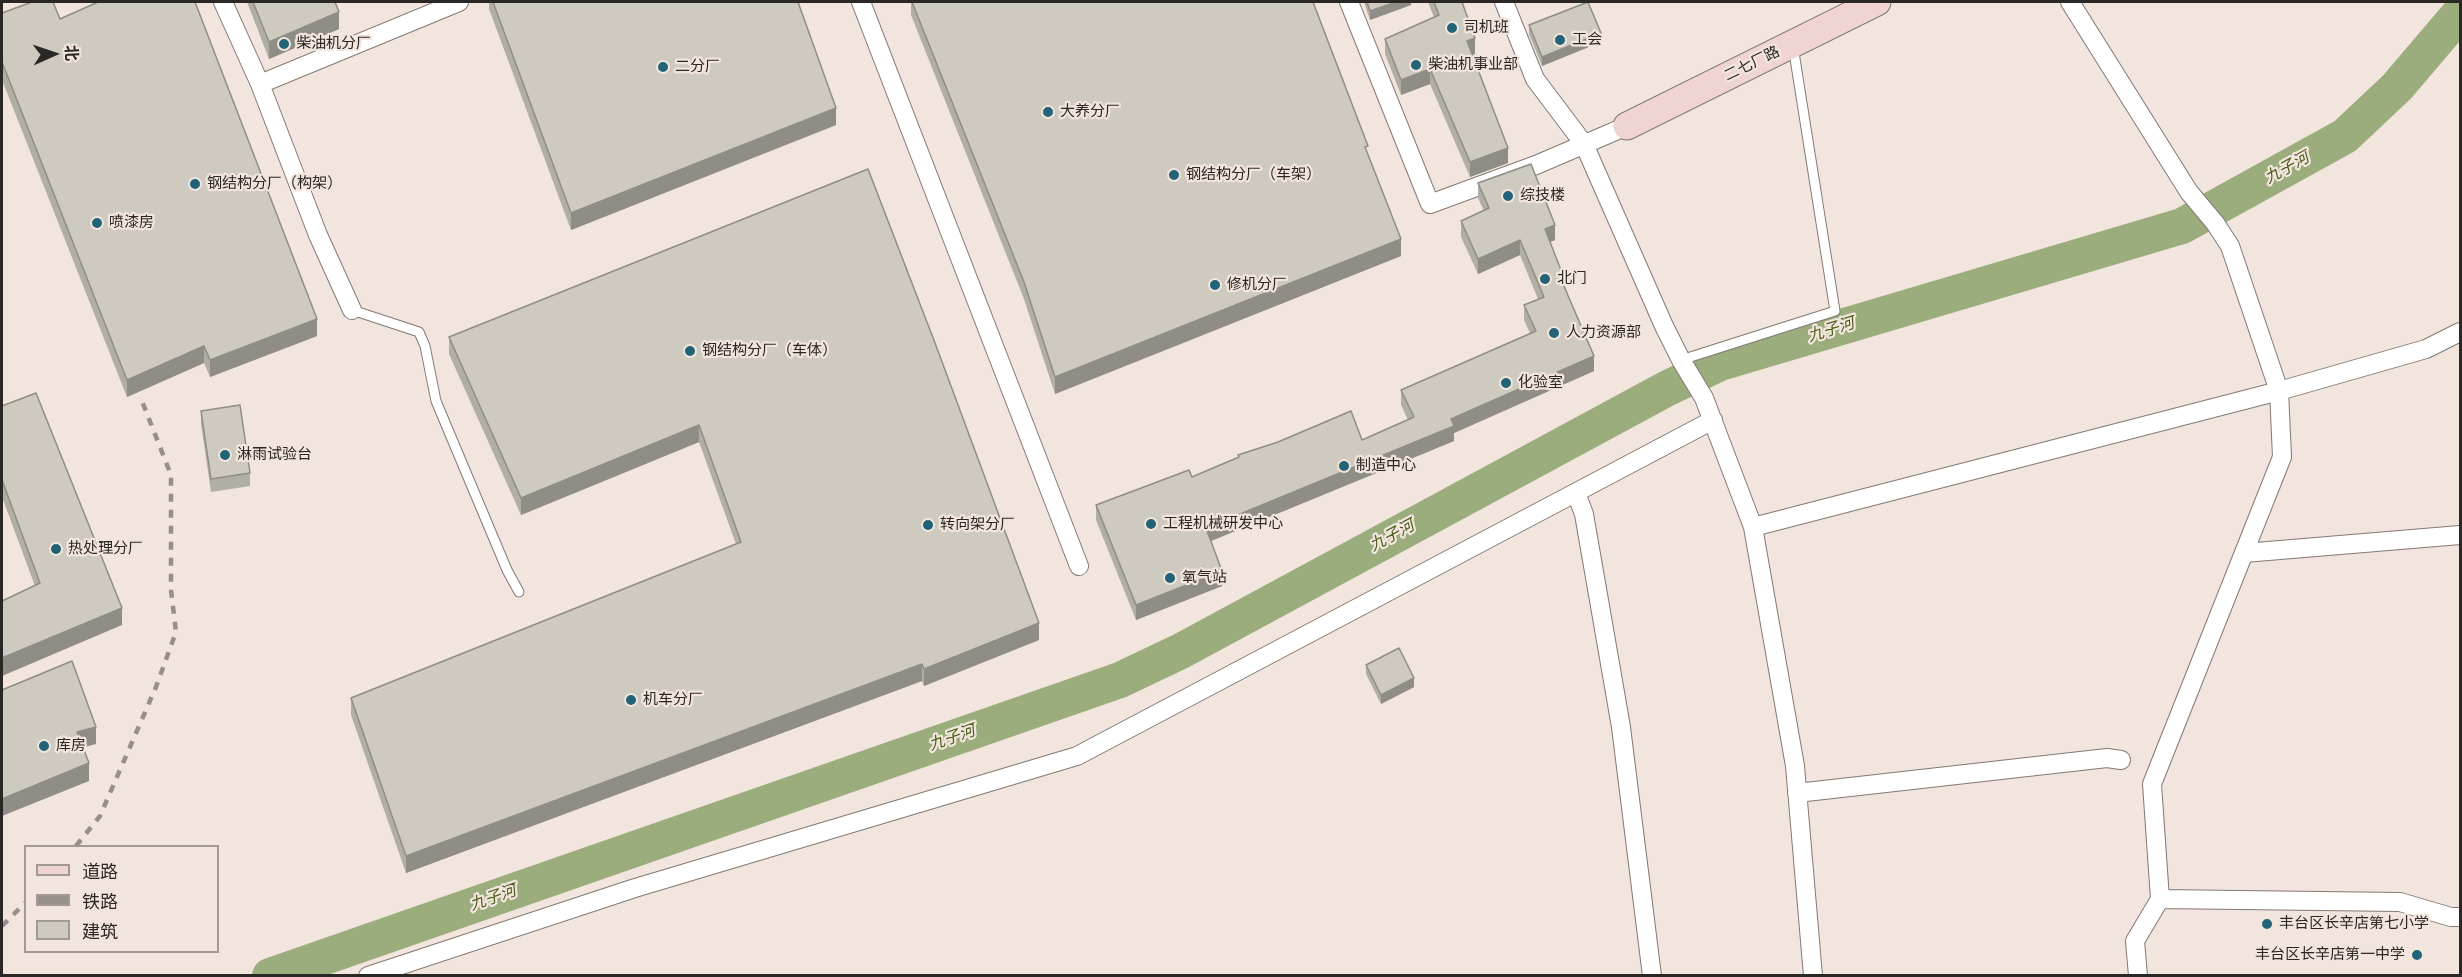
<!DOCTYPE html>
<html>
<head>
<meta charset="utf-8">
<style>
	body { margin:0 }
	#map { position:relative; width:2462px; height:977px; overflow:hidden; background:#f1e5dd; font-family:"PT Sans Narrow","Noto Sans SC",sans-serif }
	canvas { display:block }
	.frame { position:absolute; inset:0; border:3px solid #2b2724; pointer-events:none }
	.legend { position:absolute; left:24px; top:845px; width:195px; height:108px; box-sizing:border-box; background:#f1e5dd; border:2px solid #a29993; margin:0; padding:8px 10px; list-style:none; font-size:18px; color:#2b2724 }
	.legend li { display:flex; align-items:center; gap:12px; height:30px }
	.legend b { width:30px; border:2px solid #a29993 }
	.north { position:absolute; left:24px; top:24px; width:60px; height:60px; -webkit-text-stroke:4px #f1e5dd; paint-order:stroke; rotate:87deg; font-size:16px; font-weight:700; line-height:24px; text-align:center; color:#2b2724 }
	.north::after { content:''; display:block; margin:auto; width:21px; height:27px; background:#2b2724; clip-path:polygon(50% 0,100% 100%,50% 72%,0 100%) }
</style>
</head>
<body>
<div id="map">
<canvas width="2462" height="977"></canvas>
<div class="frame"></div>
<ul class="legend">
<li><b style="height:8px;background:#f0d4d2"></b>道路</li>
<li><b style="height:8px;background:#978f89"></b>铁路</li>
<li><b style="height:16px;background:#cecabf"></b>建筑</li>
</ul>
<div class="north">北</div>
</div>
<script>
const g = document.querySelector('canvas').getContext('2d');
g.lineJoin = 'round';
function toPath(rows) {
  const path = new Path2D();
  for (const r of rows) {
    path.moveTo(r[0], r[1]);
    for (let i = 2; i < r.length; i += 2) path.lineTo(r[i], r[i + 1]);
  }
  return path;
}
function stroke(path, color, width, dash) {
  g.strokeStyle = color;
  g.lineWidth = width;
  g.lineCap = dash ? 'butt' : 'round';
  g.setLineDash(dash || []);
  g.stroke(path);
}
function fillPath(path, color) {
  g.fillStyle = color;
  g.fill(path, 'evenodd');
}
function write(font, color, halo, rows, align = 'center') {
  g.font = font + ' "PT Sans Narrow","Noto Sans SC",sans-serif';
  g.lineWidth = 4.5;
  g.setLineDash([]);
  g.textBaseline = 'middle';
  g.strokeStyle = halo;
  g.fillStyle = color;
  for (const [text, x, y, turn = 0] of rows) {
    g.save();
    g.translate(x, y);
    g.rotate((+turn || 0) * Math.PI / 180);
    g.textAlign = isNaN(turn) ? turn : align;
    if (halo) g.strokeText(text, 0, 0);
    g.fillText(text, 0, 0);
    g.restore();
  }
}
stroke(toPath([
	[270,976,1120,680,1181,651,1666,389,1720,363,2182,226,2345,136,2397,87,2460,13]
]), '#9bac7d', 36);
const lane = toPath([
	[352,310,419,332,425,346,436,401,507,570,519,592],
	[1681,360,1835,311,1793,46]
]);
const street = toPath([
	[223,2,260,84,318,235,352,310],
	[861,2,1079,566],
	[1349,2,1430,204,1536,165,1627,126],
	[1504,2,1535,79,1584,144,1664,326,1681,360,1704,398,1753,527,1795,766,1813,976],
	[2070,2,2189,192,2215,223,2230,246,2279,391,2282,457,2152,784,2160,899,2135,941,2138,976],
	[260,84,459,2],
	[1576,493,1584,514,1621,727,1652,976],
	[1753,527,2279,391,2426,349,2460,332],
	[2244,553,2460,535],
	[1797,793,2107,758,2121,760],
	[2160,899,2400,902,2451,917,2460,917],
	[368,976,635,888,1077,756,1713,420]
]);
const secondary = toPath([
	[1627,126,1877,2]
]);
stroke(lane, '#837972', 11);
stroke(street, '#837972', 20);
stroke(secondary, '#837972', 29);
stroke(lane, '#fff', 9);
stroke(street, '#fff', 18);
stroke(secondary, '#f0d4d2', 27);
stroke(toPath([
	[76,846,100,816,156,687,176,632,171,590,171,475,140,396],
	[2,926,26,902]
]), '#978f89', 4.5, [8, 8]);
fillPath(toPath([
	[247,2,335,2,339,29,269,59],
	[489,2,798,2,836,125,571,230,489,9],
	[911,2,1313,2,1368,155,1401,256,1055,394,1024,299,911,15],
	[1364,2,1411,2,1411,5,1370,20],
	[1428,2,1462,2,1475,54,1472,55,1508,163,1470,177,1430,84,1401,95,1385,54,1385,39,1434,17],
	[2,13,60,19,317,336,210,377,204,363,127,397,2,80],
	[1529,25,1601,42,1542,66,1529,34],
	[868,169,1039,640,924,686,922,681,406,873,351,715,351,698,736,544,699,442,521,515,449,354,449,337],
	[1478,183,1555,240,1550,242,1594,371,1454,433,1454,441,1211,541,1222,586,1136,620,1096,520,1096,505,1192,477,1238,457,1238,455,1362,440,1408,420,1401,405,1401,390,1530,333,1524,320,1524,305,1538,299,1520,255,1478,274,1461,237,1461,221,1484,211,1478,198],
	[2,406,122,625,35,586,2,497],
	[201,411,250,473,250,486,211,492,201,424],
	[1366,665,1414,687,1381,704,1366,674]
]), '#b1aea4');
fillPath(toPath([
	[1396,2,1411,2,1411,5,1370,20,1370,11],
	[339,12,339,29,269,59,269,42],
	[1601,33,1601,42,1542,66,1542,57],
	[1475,38,1475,54,1467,57,1467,41],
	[1430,69,1430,84,1401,95,1401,80],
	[836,108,836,125,571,230,571,213],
	[1508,148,1508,163,1470,177,1470,162],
	[1555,225,1555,240,1545,244,1545,229],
	[1401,239,1401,256,1055,394,1055,377],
	[1520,240,1520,255,1478,274,1478,259],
	[317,319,317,336,210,377,210,360],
	[204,346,204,363,127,397,127,380],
	[1594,356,1594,371,1454,433,1454,441,1206,543,1206,528],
	[699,425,699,442,521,515,521,498],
	[1222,571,1222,586,1136,620,1136,605],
	[122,608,122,625,2,676,2,658],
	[1039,623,1039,640,924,686,924,669],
	[922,664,922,681,406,873,406,856],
	[1414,678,1414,687,1381,704,1381,695],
	[96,727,96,744,77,749,77,732],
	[89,763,89,781,2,816,2,799]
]), '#908d86');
const building = toPath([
	[32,2,53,2,60,19,98,2,195,2,317,319,210,360,204,346,127,380,2,62,2,13,32,2],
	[253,2,335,2,339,12,269,42,253,2],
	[493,2,798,2,836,108,571,213,493,2],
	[912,2,1313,2,1368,146,1365,147,1401,239,1055,377,1024,282,912,2],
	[1367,2,1396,2,1370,11,1367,2],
	[1434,2,1462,2,1475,38,1467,41,1508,148,1470,162,1430,69,1401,80,1385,39,1439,15,1434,2],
	[1588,2,1601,33,1542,57,1529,25,1588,2],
	[1531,164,1555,225,1545,229,1566,283,1563,284,1594,356,1451,419,1454,426,1206,528,1222,571,1136,605,1096,505,1189,470,1192,477,1239,457,1238,455,1278,442,1351,411,1362,440,1414,417,1401,390,1536,331,1524,305,1544,297,1520,240,1478,259,1461,221,1489,208,1478,183,1531,164],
	[868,169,935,343,1039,623,924,669,922,664,406,856,351,698,741,542,699,425,521,498,449,337,868,169],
	[36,393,122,608,2,658,2,601,40,583,2,480,2,406,36,393],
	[240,405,250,473,211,479,201,411,240,405],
	[1399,648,1414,678,1381,695,1366,665,1399,648],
	[72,661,96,727,77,732,89,763,2,799,2,690,72,661]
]);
fillPath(building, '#cecabf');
stroke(building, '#908d86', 1.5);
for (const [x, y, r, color] of [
	[1452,28,6,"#226377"],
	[1560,40,6,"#226377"],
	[284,44,6,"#226377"],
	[1416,65,6,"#226377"],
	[663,67,6,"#226377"],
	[1048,112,6,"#226377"],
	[1174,175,6,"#226377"],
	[195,184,6,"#226377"],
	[1508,196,6,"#226377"],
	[97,223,6,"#226377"],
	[1545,279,6,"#226377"],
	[1215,285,6,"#226377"],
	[1554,333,6,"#226377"],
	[690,351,6,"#226377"],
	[1506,383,6,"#226377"],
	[225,455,6,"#226377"],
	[1344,466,6,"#226377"],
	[1151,524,6,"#226377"],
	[928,525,6,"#226377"],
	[56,549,6,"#226377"],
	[1170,578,6,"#226377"],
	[631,700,6,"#226377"],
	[44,746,6,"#226377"],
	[2267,924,6,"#226377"],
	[2417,955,6,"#226377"]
]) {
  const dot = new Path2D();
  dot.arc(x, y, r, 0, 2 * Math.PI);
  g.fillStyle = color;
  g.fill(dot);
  stroke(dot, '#f1e5dd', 2);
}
write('15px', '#2b2724', '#f1e5dd', [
	["司机班",1464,28],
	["工会",1572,40],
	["柴油机分厂",296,44],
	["柴油机事业部",1428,65],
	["二分厂",675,67],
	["大养分厂",1060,112],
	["钢结构分厂（车架）",1186,175],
	["钢结构分厂（构架）",207,184],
	["综技楼",1520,196],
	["喷漆房",109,223],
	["北门",1557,279],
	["修机分厂",1227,285],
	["人力资源部",1566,333],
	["钢结构分厂（车体）",702,351],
	["化验室",1518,383],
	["淋雨试验台",237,455],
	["制造中心",1356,466],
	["工程机械研发中心",1163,524],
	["转向架分厂",940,525],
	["热处理分厂",68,549],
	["氧气站",1182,578],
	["机车分厂",643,700],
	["库房",56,746],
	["丰台区长辛店第七小学",2279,924],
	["丰台区长辛店第一中学",2405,955,"right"]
], 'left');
write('15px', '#2b2724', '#f1e5dd', [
	["二七厂路",1752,64,-26]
]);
write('italic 16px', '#4a5d16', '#f1e5dd', [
	["九子河",2287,168,-29],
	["九子河",1831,330,-17],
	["九子河",1392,536,-28],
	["九子河",952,738,-19],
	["九子河",493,898,-19]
]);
</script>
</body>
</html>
